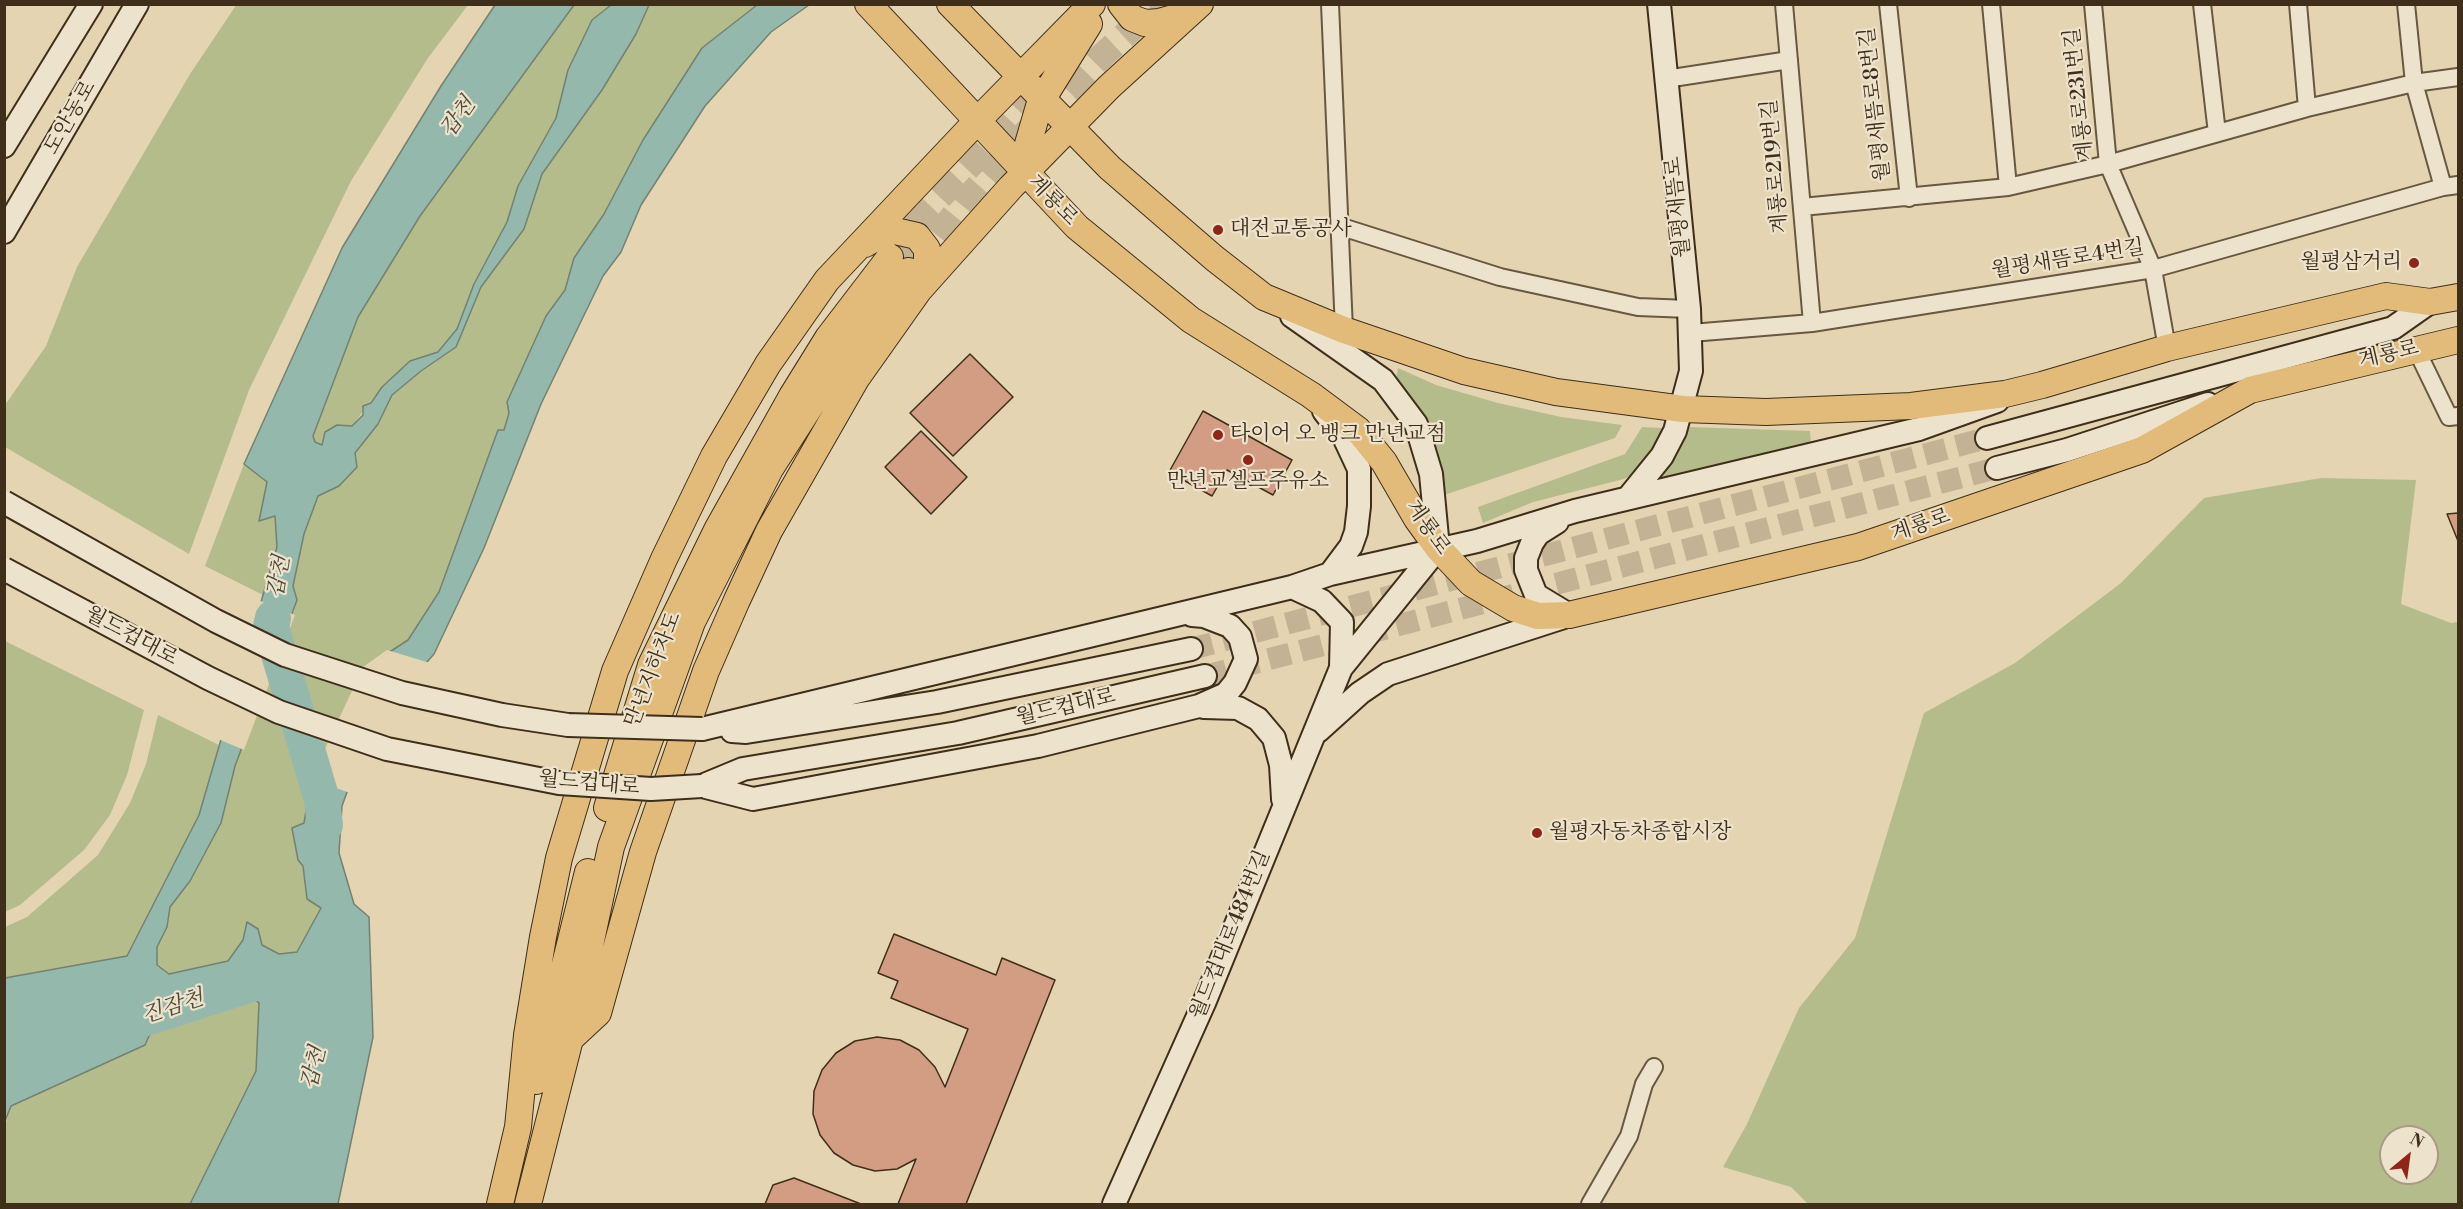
<!DOCTYPE html>
<html>
<head>
<meta charset="utf-8">
<style>
	body { margin:0 }
	#map { position:relative; width:2463px; height:1209px; overflow:hidden; background:#e4d4b2; font-family:"Libre Bodoni",serif }
	canvas { display:block }
	.frame { position:absolute; inset:0; border:6px solid #3f2e1a; pointer-events:none }
	.north { position:absolute; left:2379px; top:1125px; width:60px; height:60px; box-sizing:border-box; background:#ede3cd; border:2px solid #a79b85; border-radius:50%; rotate:29deg; font-size:16px; font-weight:700; line-height:24px; text-align:center; color:#3f2e1a }
	.north::after { content:''; display:block; margin:auto; width:21px; height:27px; background:#8f2418; clip-path:polygon(50% 0,100% 100%,50% 72%,0 100%) }
</style>
</head>
<body>
<div id="map">
<canvas width="2463" height="1209"></canvas>
<div class="frame"></div>
<div class="north">N</div>
</div>
<script>
const g = document.querySelector('canvas').getContext('2d');
g.lineJoin = 'round';
function fillPath(path, color) {
  g.fillStyle = color;
  g.fill(path, 'evenodd');
}
function toPath(rows) {
  const path = new Path2D();
  for (const r of rows) {
    path.moveTo(r[0], r[1]);
    for (let i = 2; i < r.length; i += 2) path.lineTo(r[i], r[i + 1]);
  }
  return path;
}
function stroke(path, color, width, dash) {
  g.strokeStyle = color;
  g.lineWidth = width;
  g.lineCap = dash ? 'butt' : 'round';
  g.setLineDash(dash || []);
  g.stroke(path);
}
function write(font, color, halo, rows, align = 'center') {
  g.font = font + ' "Libre Bodoni","Noto Serif KR",serif';
  g.lineWidth = 4.5;
  g.setLineDash([]);
  g.textBaseline = 'middle';
  g.strokeStyle = halo;
  g.fillStyle = color;
  for (const [text, x, y, turn = 0] of rows) {
    g.save();
    g.translate(x, y);
    g.rotate((+turn || 0) * Math.PI / 180);
    g.textAlign = isNaN(turn) ? turn : align;
    if (halo) g.strokeText(text, 0, 0);
    g.fillText(text, 0, 0);
    g.restore();
  }
}
fillPath(toPath([
	[237,4,468,5,428,58,351,181,249,390,189,554,5,447,5,405,46,346,77,267,190,74],
	[574,5,611,5,592,20,568,70,556,118,518,186,507,222,474,284,457,329,438,352,410,361,382,387,352,426,337,425,325,432,322,445,315,442,313,437,358,317,420,216],
	[649,5,757,5,702,48,604,214,574,258,565,290,546,316,507,402,509,413,504,430,498,430,439,592,408,640,365,668,308,807,304,823,303,866,307,899,321,908,297,952,279,954,262,945,258,929,247,923,243,940,228,961,169,974,157,965,157,947,167,927,170,907,190,881,221,823,235,766,297,600,293,587,304,534,318,496,338,486,357,467,355,453,378,424,392,395,421,371,456,347,481,287,524,229,542,174,602,90,636,34],
	[1398,368,1436,385,1498,403,1561,417,1622,425,1615,438,1441,496,1424,416,1396,379],
	[1642,427,1661,428,1666,434,1636,473,1624,479,1533,502,1483,523,1478,507,1625,454],
	[1688,427,1810,431,1811,443,1667,479,1658,473,1681,431],
	[244,464,267,482,259,521,275,516,277,547,263,595,205,566],
	[2321,478,2416,480,2401,604,2451,623,2458,622,2458,1204,1808,1204,1791,1187,1723,1167,1747,1124,1799,1008,1855,938,1924,713,2015,663,2121,583,2204,498],
	[2391,1137,2427,1137,2427,1173,2391,1173],
	[5,641,144,710,127,775,110,815,84,850,20,905,5,912],
	[158,715,219,745,199,815,127,956,5,978,5,927,27,917,98,855,130,803,146,764],
	[248,993,259,1003,256,1071,190,1204,5,1204,5,1127,10,1107,145,1045,166,996]
]), '#b5bc8b');
const water = toPath([
	[495,5,574,5,420,216,358,317,313,436,315,442,322,445,325,432,337,425,352,426,363,415,363,406,371,403,382,387,410,361,438,352,457,329,474,284,507,222,518,186,556,118,568,70,592,20,611,5,649,5,636,34,602,90,542,174,524,229,481,287,456,347,421,371,392,395,378,424,355,453,357,467,339,486,318,496,304,534,293,586,297,600,235,766,221,823,190,881,170,907,167,927,157,947,157,965,169,974,228,961,243,940,247,922,258,929,262,945,279,954,297,952,321,908,307,899,303,866,298,860,292,828,304,823,310,788,365,668,408,640,439,592,498,430,504,430,509,413,507,402,546,316,565,290,574,258,604,214,643,140,702,48,757,5,809,5,771,32,705,106,641,205,621,252,603,276,541,404,484,548,434,654,371,726,342,806,339,853,354,904,369,917,373,1037,338,1204,190,1204,256,1071,259,1003,248,993,167,996,145,1045,11,1106,5,1121,5,978,127,956,199,815,277,547,275,516,259,521,267,482,244,464,342,248,441,86,495,5]
]);
fillPath(water, '#95b8ad');
stroke(water, '#738172', 1.5);
fillPath(toPath([
	[258,600,295,615,244,750,218,739],
	[387,650,430,663,373,727,350,793,311,779,363,667]
]), '#e4d4b2');
stroke(toPath([
	[273,618,271,627,322,800,325,825],
	[111,1029,267,979]
]), '#95b8ad', 36);
const building = toPath([
	[970,354,1013,397,953,456,910,413,970,354],
	[1203,411,1292,460,1273,495,1227,470,1212,496,1169,472,1203,411],
	[921,431,967,477,931,514,885,467,921,431],
	[2458,513,2458,541,2447,514,2458,513],
	[894,934,996,975,1002,958,1055,980,966,1204,898,1204,916,1159,897,1169,875,1171,853,1165,834,1153,820,1135,813,1114,814,1091,822,1070,836,1053,855,1041,877,1037,900,1040,919,1050,935,1067,945,1087,968,1029,891,998,898,981,878,973,894,934],
	[794,1178,861,1204,765,1204,773,1185,794,1178]
]);
fillPath(building, '#d39d84');
stroke(building, '#3f2e1a', 1.5);
stroke(toPath([
	[1191,649,1987,438],
	[1205,676,1997,468]
]), '#c3b394', 22, [22, 11]);
stroke(toPath([
	[890,257,921,217,1051,80],
	[913,266,968,198,1019,140,1103,55,1159,4]
]), '#c3b394', 26, [26, 13]);
const street = toPath([
	[1330,4,1344,330],
	[1784,4,1812,323],
	[1888,4,1909,198],
	[1991,4,2008,187],
	[2093,4,2108,164,2153,269,2167,348],
	[2202,4,2217,133],
	[2298,4,2307,108],
	[2406,4,2414,83,2443,187],
	[1666,79,1789,60],
	[1802,207,2008,187,2108,164,2307,108,2414,83,2458,77],
	[1342,227,1500,277,1638,307,1689,309],
	[1691,333,1812,323,2153,269,2443,187,2458,185],
	[2416,349,2449,417,2458,416],
	[1590,1204,1629,1136,1644,1084,1654,1067]
]);
const secondary = toPath([
	[4,146,91,4],
	[4,232,137,4],
	[1324,411,1344,437,1359,469,1359,506,1356,532,1351,546,1330,574],
	[1987,438,2393,328,2430,302],
	[1997,468,2067,450,2208,404],
	[1628,498,1662,456,1675,431,1691,371,1689,309,1659,4],
	[1557,522,1538,534,1532,543,1526,558,1526,570,1536,595,1569,615],
	[1292,587,1322,601,1342,622,1341,668],
	[1204,707,1238,708,1258,719,1274,738,1281,765,1283,799],
	[702,729,1292,587,1330,574,1477,541,1575,511,1919,429,1997,401],
	[732,731,746,732,937,702,1191,649],
	[1318,731,1360,693,1388,674,1561,618],
	[702,786,753,799,1038,746,1199,706,1226,694,1235,683,1246,659,1240,637,1230,626,1204,616,1192,615],
	[702,786,743,769,958,733,1205,676],
	[1114,1204,1204,1003,1341,668,1438,548,1431,474,1416,424,1383,380,1292,316]
]);
const primary = toPath([
	[868,4,1077,227,1191,320,1311,395,1358,430,1384,462,1417,519,1438,548,1471,583,1513,608,1538,616,1569,615,1858,547,2142,450,2250,390,2458,340],
	[950,4,1110,168,1214,258,1264,297,1344,330,1464,371,1556,392,1683,409,1766,412,1911,406,2005,394,2042,385,2167,348,2386,296,2430,302,2458,297],
	[1121,4,1132,18,1145,23,1159,22,1184,15],
	[1025,173,1028,144,1040,103,1089,24],
	[865,244,880,235,895,231,917,236,927,249,927,267,920,287],
	[607,808,651,665,718,528,792,396,828,338,890,257],
	[570,1039,598,1013,643,852,706,671,737,600,769,531,856,379,919,290,1011,187,1109,87,1200,4],
	[536,1081,588,872],
	[500,1204,518,1127,527,1035,543,937,559,858,615,671,664,559,714,456,768,364,827,280,978,120,1092,4],
	[528,1204,570,1039,611,847,692,622,770,469,838,363,909,271]
]);
stroke(street, '#685840', 20);
stroke(secondary, '#3f2e1a', 26);
stroke(primary, '#3f2e1a', 28);
stroke(street, '#ede3cd', 16);
stroke(secondary, '#ede3cd', 22);
stroke(primary, '#e2ba79', 26);
const secondaryBridge = toPath([
	[4,502,216,621,285,655,402,693,502,715,568,725,702,729],
	[4,569,208,678,279,712,387,749,559,783,651,789,702,786]
]);
stroke(secondaryBridge, '#3f2e1a', 26, []);
stroke(secondaryBridge, '#ede3cd', 22);
for (const [x, y, r, color] of [
	[1218,230,6,"#8f2418"],
	[2414,263,6,"#8f2418"],
	[1218,435,6,"#8f2418"],
	[1248,460,6,"#8f2418"],
	[1537,833,6,"#8f2418"]
]) {
  const dot = new Path2D();
  dot.arc(x, y, r, 0, 2 * Math.PI);
  g.fillStyle = color;
  g.fill(dot);
  stroke(dot, '#ede3cd', 2);
}
write('21px', '#3f2e1a', '#ede3cd', [
	["계룡로231번길",2080,94,-96],
	["월평새뜸로8번길",1876,104,-96],
	["도안동로",71,118,-60],
	["계룡로219번길",1776,166,-95],
	["계룡로",1052,201,46],
	["월평새뜸로",1679,207,-96],
	["월평새뜸로4번길",2068,260,-9],
	["계룡로",2389,355,-13],
	["계룡로",1921,526,-19],
	["계룡로",1427,528,55],
	["월드컵대로",131,637,28],
	["만년지하차도",654,670,-69],
	["월드컵대로",1066,708,-13],
	["월드컵대로",589,784,5],
	["월드컵대로484번길",1231,935,-68]
]);
write('21px', '#3f2e1a', '#ede3cd', [
	["대전교통공사",1230,230],
	["월평삼거리",2402,263,"right"],
	["타이어 오 뱅크 만년교점",1230,435],
	["만년교셀프주유소",1248,482,"center"],
	["월평자동차종합시장",1549,833]
], 'left');
write('italic 22px', '#504a37', '#ede3cd', [
	["갑천",459,118,-54],
	["갑천",280,577,-80],
	["진잠천",173,1008,-18],
	["갑천",315,1068,-76]
]);
</script>
</body>
</html>
